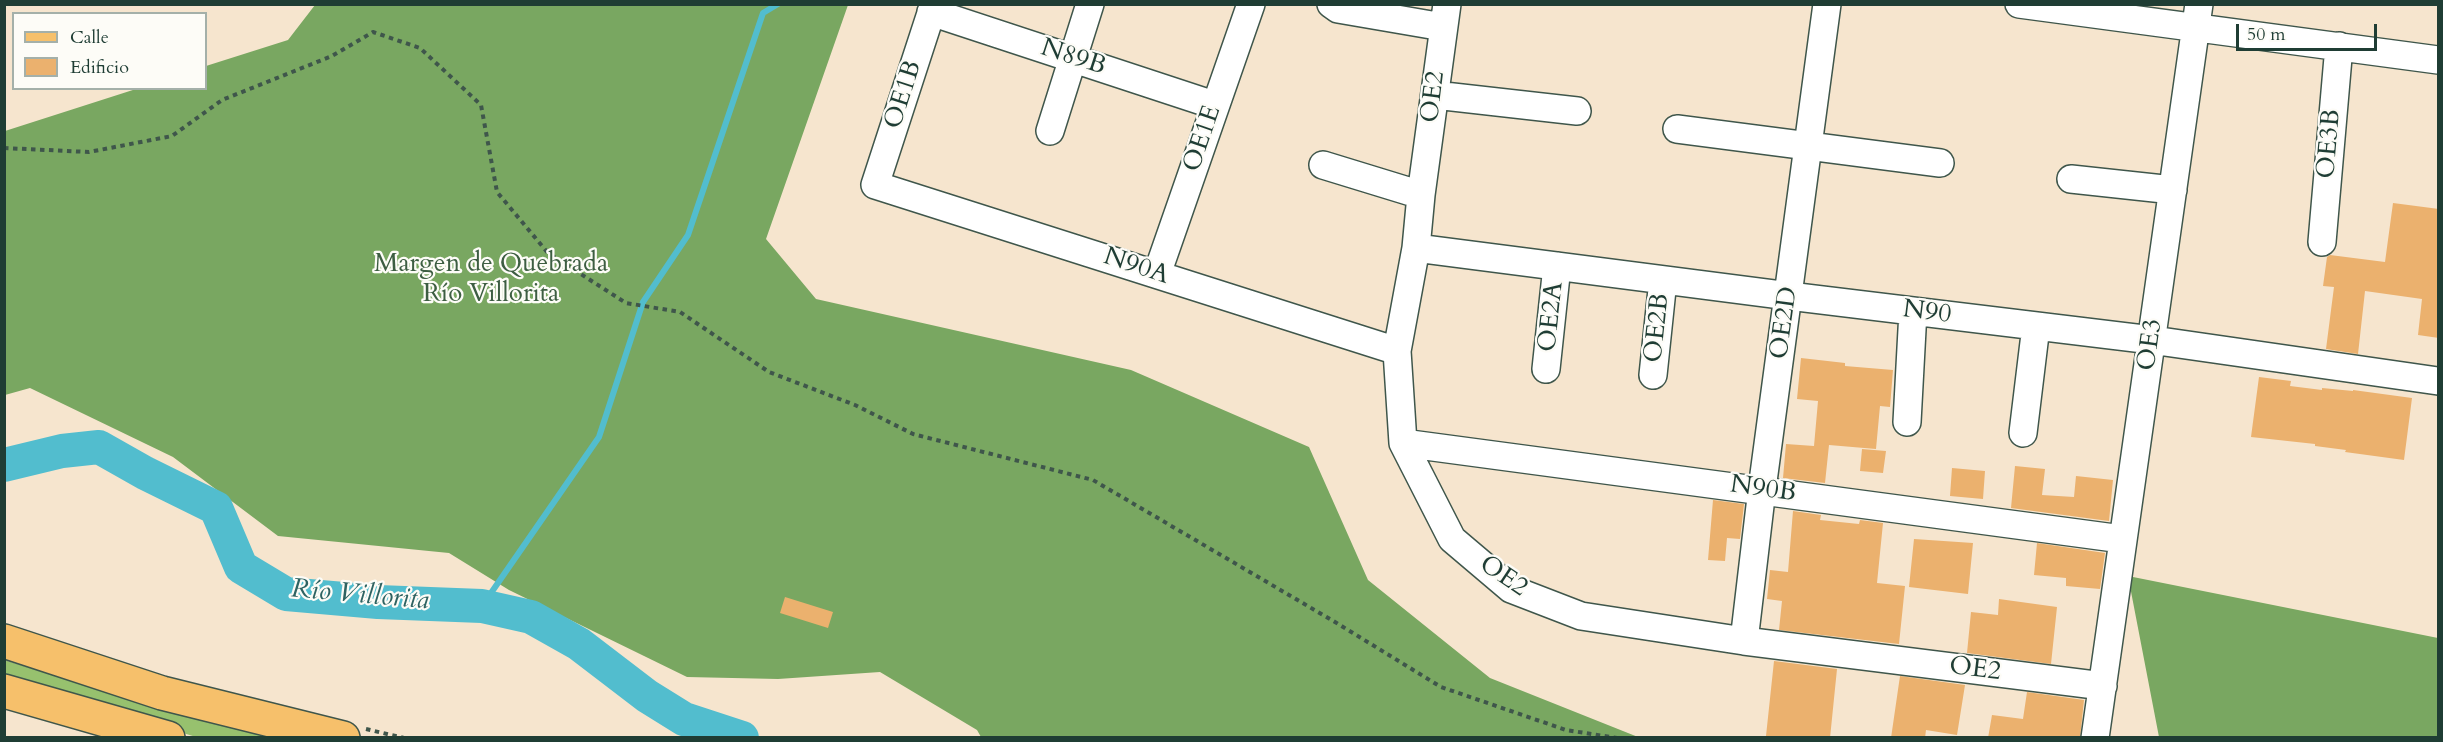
<!DOCTYPE html>
<html>
<head>
<meta charset="utf-8">
<style>
	body { margin:0 }
	#map { position:relative; width:2443px; height:742px; overflow:hidden; background:#f6e5ce; font-family:Cardo,serif }
	canvas { display:block }
	.frame { position:absolute; inset:0; border:6px solid #1f3d34; pointer-events:none }
	.legend { position:absolute; left:12px; top:12px; width:195px; height:78px; box-sizing:border-box; background:#fdfcf7; border:2px solid #a4b0a9; margin:0; padding:8px 10px; list-style:none; font-size:18px; color:#1f3d34 }
	.legend li { display:flex; align-items:center; gap:12px; height:30px }
	.legend b { width:30px; border:2px solid #a4b0a9 }
	.scale { position:absolute; left:2236px; top:24px; width:141px; height:27px; box-sizing:border-box; border:3px solid #1f3d34; border-top:0; padding-left:8px; font-size:18px; line-height:21px; white-space:nowrap; color:#1f3d34; -webkit-text-stroke:4px #fdfcf7; paint-order:stroke }
</style>
</head>
<body>
<div id="map">
<canvas width="2443" height="742"></canvas>
<div class="frame"></div>
<ul class="legend">
<li><b style="height:8px;background:#f6c06b"></b>Calle</li>
<li><b style="height:16px;background:#ebb16e"></b>Edificio</li>
</ul>
<div class="scale">50 m</div>
</div>
<script>
const g = document.querySelector('canvas').getContext('2d');
g.lineJoin = 'round';
function fillPath(path, color) {
  g.fillStyle = color;
  g.fill(path, 'evenodd');
}
function toPath(rows) {
  const path = new Path2D();
  for (const r of rows) {
    path.moveTo(r[0], r[1]);
    for (let i = 2; i < r.length; i += 2) path.lineTo(r[i], r[i + 1]);
  }
  return path;
}
function stroke(path, color, width, dash) {
  g.strokeStyle = color;
  g.lineWidth = width;
  g.lineCap = dash ? 'butt' : 'round';
  g.setLineDash(dash || []);
  g.stroke(path);
}
function write(font, color, halo, rows, align = 'center') {
  g.font = font + ' Cardo,serif';
  g.lineWidth = 4.5;
  g.setLineDash([]);
  g.textBaseline = 'middle';
  g.strokeStyle = halo;
  g.fillStyle = color;
  for (const [text, x, y, turn = 0] of rows) {
    g.save();
    g.translate(x, y);
    g.rotate((+turn || 0) * Math.PI / 180);
    g.textAlign = isNaN(turn) ? turn : align;
    if (halo) g.strokeText(text, 0, 0);
    g.fillText(text, 0, 0);
    g.restore();
  }
}
fillPath(toPath([
	[4,660,210,723,272,737,196,737,5,678]
]), '#97c16e');
fillPath(toPath([
	[315,5,848,5,766,239,816,299,1131,370,1309,447,1368,580,1490,678,1638,737,981,737,977,730,880,672,778,679,687,677,509,590,449,553,278,536,173,457,30,388,5,395,5,131,136,89,206,88,206,66,288,40],
	[2128,576,2438,638,2438,737,2159,737]
]), '#79a761');
stroke(toPath([
	[482,606,599,437,643,302,688,235,763,13,778,4]
]), '#52bdce', 6);
stroke(toPath([
	[4,465,62,451,99,447,145,473,216,508,241,567,286,594,378,602,482,606,531,617,579,644,647,696,684,719,742,738]
]), '#52bdce', 34);
fillPath(toPath([
	[2393,203,2439,209,2439,338,2418,335,2422,299,2365,291,2358,354,2326,349,2334,287,2323,286,2327,257,2330,255,2385,262],
	[1801,358,1845,363,1845,366,1893,370,1890,407,1880,406,1876,449,1829,445,1825,483,1783,478,1786,444,1814,446,1818,401,1797,399],
	[2259,377,2291,381,2290,386,2322,390,2322,388,2353,391,2353,390,2412,398,2404,460,2345,452,2346,450,2315,446,2315,444,2251,437],
	[1862,449,1886,451,1883,473,1860,471],
	[2015,466,2045,469,2042,495,2074,497,2076,476,2113,480,2109,521,2011,508],
	[1952,468,1985,471,1983,499,1950,496],
	[1713,500,1744,504,1740,539,1727,538,1725,561,1708,560],
	[1793,511,1821,515,1820,520,1859,524,1860,520,1883,523,1877,583,1905,586,1899,644,1779,630,1782,601,1767,599,1770,570,1788,572],
	[1914,539,1973,543,1968,594,1909,587],
	[2037,543,2105,553,2100,589,2066,586,2066,578,2034,575],
	[785,597,833,612,828,628,780,613],
	[1999,599,2057,607,2051,664,1967,653,1971,612,1998,615],
	[1774,661,1837,669,1830,738,1766,736],
	[1900,676,1965,685,1957,735,1926,730,1925,738,1891,738],
	[2027,692,2084,700,2080,738,1988,738,1992,715,2023,719]
]), '#ebb16e');
const minor = toPath([
	[934,4,875,185,1397,351],
	[1331,4,1338,9,1443,27],
	[1447,4,1421,195,1416,248,1397,351,1403,443,1452,539,1511,589,1581,616,1744,641,2103,686],
	[2019,4,2438,60],
	[931,12,1214,105],
	[1435,95,1577,111],
	[1677,129,1940,163],
	[1050,131,1090,4],
	[1323,165,1421,195],
	[2071,179,2173,190],
	[2322,242,2339,46],
	[1416,248,1789,296,2152,340,2438,381],
	[1157,274,1251,4],
	[1546,369,1557,266],
	[1653,375,1663,280],
	[1907,422,1913,311],
	[2023,433,2036,326],
	[1403,443,2122,539],
	[1744,641,1762,489,1827,4],
	[2095,738,2199,4]
]);
const major = toPath([
	[4,641,162,693,343,738],
	[4,691,168,738]
]);
stroke(minor, '#3f564b', 30);
stroke(major, '#3f564b', 36);
stroke(toPath([
	[4,148,89,152,172,136,222,100,332,56,373,32,420,48,481,105,497,192,548,253,626,303,680,312,769,372,855,405,913,434,1093,480,1335,622,1441,687,1566,730,1617,738],
	[366,729,404,738]
]), '#3f564b', 4, [4.5, 4.5]);
stroke(minor, '#fff', 27);
stroke(major, '#f6c06b', 33);
write('26px', '#1f3d34', '#fdfcf7', [
	["N89B",1073,58,18],
	["OE1B",904,95,-72],
	["OE2",1434,97,-83],
	["OE1E",1203,139,-71],
	["OE3B",2330,144,-85],
	["N90A",1136,267,18],
	["N90",1927,313,7],
	["OE2A",1552,317,-84],
	["OE2D",1785,323,-82],
	["OE2B",1658,328,-84],
	["OE3",2151,345,-82],
	["N90B",1763,490,8],
	["OE2",1503,577,34],
	["OE2",1975,670,7]
]);
write('26px', '#3d5e42', '#fdfcf7', [
	["Margen de Quebrada",491,265],
	["Río Villorita",491,295]
]);
write('italic 27px', '#2e6362', '#fdfcf7', [
	["Río Villorita",360,596,5]
]);
</script>
</body>
</html>
